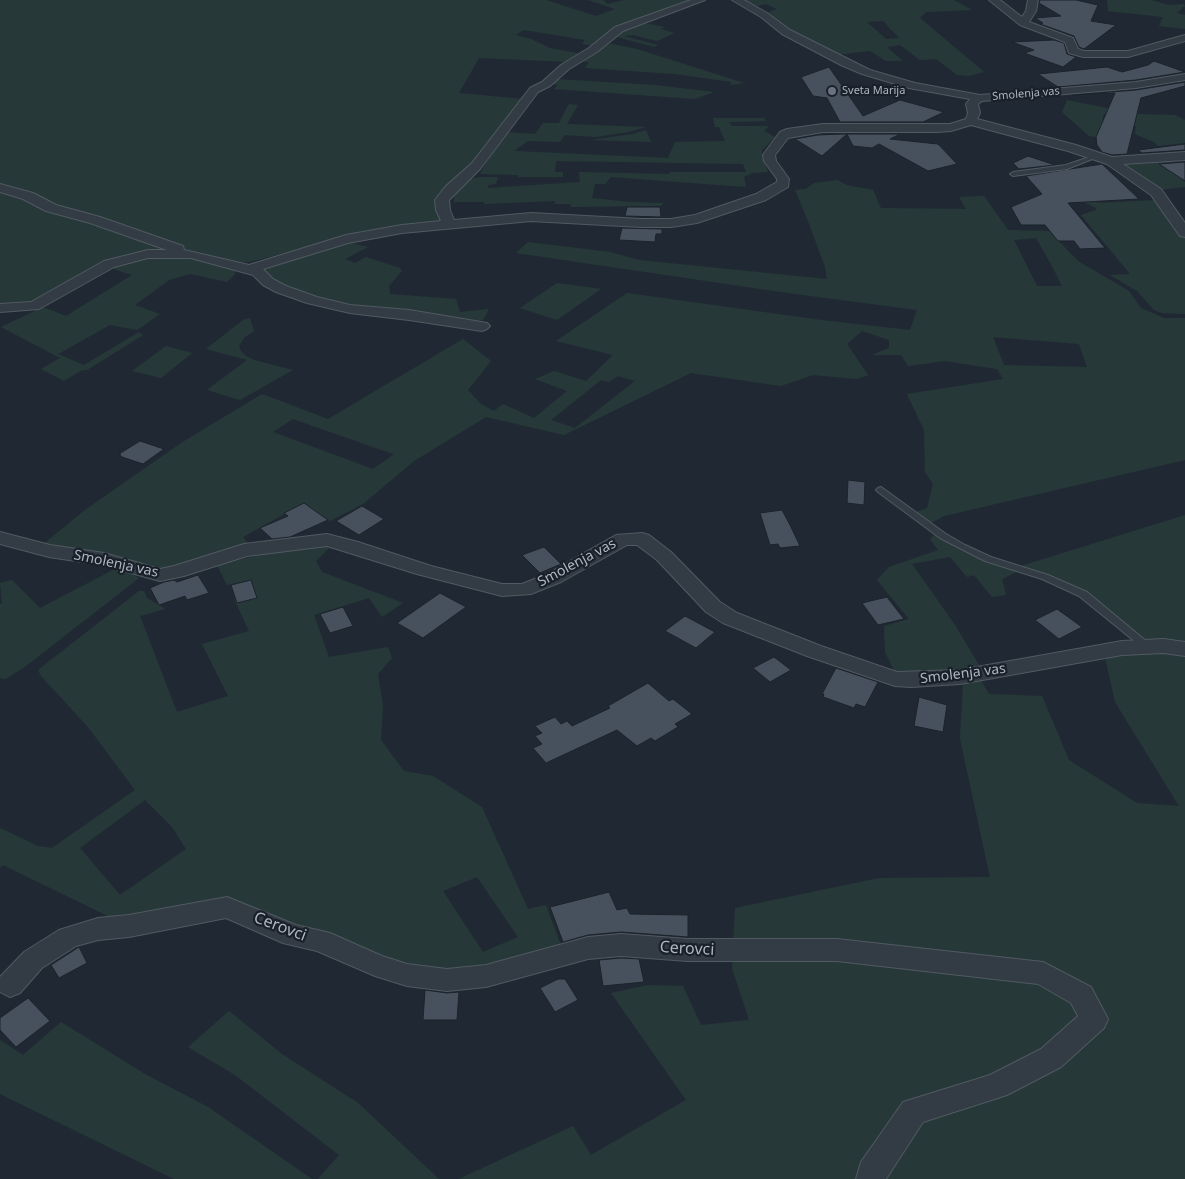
<!DOCTYPE html>
<html>
<head>
<meta charset="utf-8">
<style>
	body { margin:0 }
	canvas { display:block; background:#202933 }
</style>
</head>
<body>
<canvas width="1185" height="1179"></canvas>
<script>
const g = document.querySelector('canvas').getContext('2d');
g.lineJoin = 'round';
function fillPath(path, color) {
  g.fillStyle = color;
  g.fill(path, 'evenodd');
}
function toPath(rows) {
  const path = new Path2D();
  for (const r of rows) {
    path.moveTo(r[0], r[1]);
    for (let i = 2; i < r.length; i += 2) path.lineTo(r[i], r[i + 1]);
  }
  return path;
}
function stroke(path, color, width, dash) {
  g.strokeStyle = color;
  g.lineWidth = width;
  g.lineCap = dash ? 'butt' : 'round';
  g.setLineDash(dash || []);
  g.stroke(path);
}
function write(font, color, halo, rows, align = 'center') {
  g.font = font + ' "Noto Sans",sans-serif';
  g.lineWidth = 4.5;
  g.setLineDash([]);
  g.textBaseline = 'middle';
  g.strokeStyle = halo;
  g.fillStyle = color;
  for (const [text, x, y, turn = 0] of rows) {
    g.save();
    g.translate(x, y);
    g.rotate((+turn || 0) * Math.PI / 180);
    g.textAlign = isNaN(turn) ? turn : align;
    if (halo) g.strokeText(text, 0, 0);
    g.fillText(text, 0, 0);
    g.restore();
  }
}
fillPath(toPath([
	[0,0,546,0,596,16,615,9,588,0,603,0,608,4,624,0,697,0,631,23,596,46,582,44,585,40,524,30,516,35,531,39,550,48,582,54,571,62,479,58,459,93,523,99,516,112,495,134,469,174,444,193,444,222,345,238,249,262,237,262,171,250,146,252,40,298,28,302,0,304],
	[742,0,954,0,972,10,926,12,920,18,984,72,969,76,957,75,936,59,920,60,900,45,887,47,903,61,886,61,870,51,835,55,793,33,775,20,769,12,777,9,766,4,757,6],
	[883,21,899,38,886,39,867,22],
	[1107,0,1151,0,1169,5,1184,4,1185,7,1183,7,1177,13,1185,15,1185,29,1159,26,1163,17,1108,11],
	[639,22,665,27,661,29,674,33,657,41,633,35,624,36,658,45,654,47,613,36],
	[607,43,637,49,744,83,731,85,731,82,675,74,585,68,589,62,577,61],
	[556,79,655,85,714,92,695,99,554,89,558,85,550,84],
	[1067,100,1136,114,1175,115,1185,120,1185,143,1158,146,1154,142,1135,134,1136,126,1131,125,1130,117,1104,114,1102,119,1121,122,1096,137,1089,136,1062,112],
	[569,104,578,105,567,124,646,127,628,132,596,137,565,135,560,142,528,141,514,151,668,158,675,142,725,141,719,127,715,127,713,118,764,118,766,121,729,122,732,126,769,126,764,131,775,137,762,150,762,156,768,172,752,173,744,177,746,187,611,177,605,184,595,184,592,198,629,202,663,203,661,206,571,207,571,204,555,204,555,201,484,204,484,202,454,202,454,197,460,187,471,179,479,177,498,177,496,184,488,185,488,188,580,182,579,172,669,174,670,172,746,172,743,164,556,161,555,172,563,172,563,177,518,177,517,175,480,174,504,132,535,134,543,123,559,123],
	[646,130,651,142,591,140,633,134],
	[1166,158,1183,169,1178,176,1185,182,1185,187,1158,190,1121,165,1123,161],
	[1103,174,1109,179,1118,178,1125,186,1083,188,1098,203,1156,200,1185,237,1185,314,1162,313,1154,310,1137,291,1110,275,1130,274,1081,215,1096,210,1096,208,1079,200,1056,177],
	[837,180,847,185,873,190,881,208,966,209,959,197,984,196,1008,230,1049,231,1078,261,1129,291,1141,308,1164,318,1185,318,1185,460,944,516,931,523,916,512,927,508,933,484,925,472,924,430,907,394,1003,379,997,369,945,361,908,366,901,355,872,355,889,348,889,340,862,331,847,344,868,375,857,379,813,375,781,386,691,373,564,435,486,417,414,461,363,504,330,521,304,503,243,537,249,544,168,571,152,568,119,556,41,546,85,510,181,443,262,394,328,419,463,339,491,361,468,390,481,404,494,411,503,404,534,418,567,391,535,379,554,371,586,381,613,355,556,341,627,293,821,320,910,330,917,310,788,293,516,253,528,242,610,252,639,260,827,279,825,267,808,221,795,190,806,189,814,183],
	[1036,238,1052,266,1062,286,1037,286,1014,240],
	[993,337,1079,344,1087,367,1004,365],
	[618,376,635,381,575,428,551,420,601,380,609,382],
	[293,419,393,454,393,455,373,469,273,432],
	[347,242,368,247,345,259,355,263,366,257,400,268,402,271,389,286,390,294,456,299,460,312,489,309,483,320,478,322,348,305,319,298,284,286,265,271,267,264],
	[177,254,234,269,235,274,227,282,190,274,169,280,135,305,160,314,137,330,110,325,58,354,84,365,139,332,143,335,87,370,82,370,64,381,41,369,60,358,1,327,43,307,66,316,132,275,107,267,123,260],
	[557,283,601,289,557,320,520,308],
	[250,318,254,331,244,338,239,346,241,351,246,356,254,360,293,370,240,400,207,390,247,360,206,349,243,320],
	[166,346,192,353,161,378,132,371],
	[1185,515,1185,643,1148,643,1082,590,1021,566],
	[936,533,983,561,1019,571,1002,579,1006,595,992,597,974,575,967,577,950,557,912,564,955,625,982,670,895,673,885,652,884,626,909,619,877,580,889,567,938,550,930,539],
	[332,545,316,561,322,572,403,603,382,617,369,598,314,615,329,657,388,647,392,658,378,674,383,706,381,740,404,771,433,776,482,807,528,909,546,905,562,948,511,964,415,973,233,902,116,920,3,865,0,868,0,828,38,846,52,848,135,790,88,727,41,676,38,670,139,591,144,591,147,598,165,609,140,616,177,712,228,696,202,644,249,631,234,599,255,591,251,580,227,585,217,565,277,551],
	[145,800,172,827,186,849,120,895,80,848],
	[477,877,518,937,483,952,443,891],
	[123,569,139,578,26,666,6,679,0,678,0,604,2,603,0,583,12,580,40,608,113,570],
	[1158,650,1185,657,1185,1179,459,1179,573,1126,591,1155,686,1100,611,993,648,985,683,986,701,1025,749,1020,732,968,735,908,879,878,990,877,960,739,963,683,981,680,989,694,1042,696,1069,760,1137,803,1179,806,1115,702,1105,657],
	[229,1011,282,1054,358,1103,439,1179,318,1179,339,1155,235,1075,188,1047],
	[61,1022,145,1074,208,1107,312,1179,174,1179,0,1094,0,1040,23,1055]
]), '#263938');
const building = toPath([
	[1040,0,1076,0,1098,5,1091,21,1116,25,1084,49,1079,47,1074,36,1040,24,1043,23,1035,18,1061,16,1039,3,1040,0],
	[1054,40,1064,43,1067,54,1076,57,1063,67,1024,53,1034,50,1012,42,1054,40],
	[1154,61,1185,72,1136,80,1058,87,1038,74,1107,67,1122,72,1148,65,1154,61],
	[829,67,863,116,900,100,944,112,923,122,840,122,827,98,813,96,801,77,829,67],
	[1185,82,1185,86,1141,98,1127,154,1112,155,1102,152,1097,145,1096,137,1115,93,1072,95,1136,90,1185,82],
	[843,134,900,134,890,139,938,144,957,164,928,171,879,144,872,148,853,146,847,134,822,156,795,139,818,135,843,134],
	[1185,144,1185,150,1142,153,1138,150,1185,144],
	[1028,156,1055,165,1019,169,1013,163,1028,156],
	[1185,162,1185,181,1159,164,1185,162],
	[1102,164,1139,199,1068,203,1105,248,1080,249,1074,241,1058,241,1045,225,1021,225,1011,207,1042,194,1026,176,1102,164],
	[627,207,660,207,661,217,625,216,627,207],
	[622,228,662,229,662,234,656,234,655,242,619,240,622,228],
	[140,441,164,449,143,464,119,456,121,455,119,454,140,441],
	[848,480,865,482,864,505,847,503,848,480],
	[304,503,328,520,290,537,272,539,260,528,288,516,284,513,304,503],
	[362,506,384,519,359,535,336,521,362,506],
	[782,510,790,525,800,546,780,548,778,544,770,545,760,513,782,510],
	[544,547,561,564,540,573,522,555,544,547],
	[198,575,209,593,187,600,185,596,159,605,150,588,164,582,174,580,177,582,198,575],
	[251,580,257,598,237,603,231,585,251,580],
	[440,593,466,607,423,638,397,623,440,593],
	[887,597,904,619,878,625,862,603,887,597],
	[343,607,353,626,330,633,320,614,343,607],
	[1057,609,1082,627,1059,639,1035,620,1057,609],
	[685,616,715,632,696,648,665,631,685,616],
	[774,657,791,670,770,682,753,668,774,657],
	[836,668,878,682,865,707,856,704,854,708,823,697,824,694,822,694,836,668],
	[648,683,669,701,673,699,692,714,675,724,678,727,655,741,651,738,637,746,617,730,546,763,533,748,542,744,535,736,542,733,535,726,555,717,561,724,567,721,572,726,610,708,608,706,648,683],
	[919,697,947,705,943,732,914,726,919,697],
	[609,892,617,910,627,908,630,914,688,915,688,937,621,932,588,935,563,942,550,907,609,892],
	[79,947,87,963,59,978,51,965,79,947],
	[621,958,639,959,644,982,603,986,599,960,621,958],
	[558,979,565,979,578,1000,555,1012,540,988,558,979],
	[425,990,447,993,459,992,457,1020,423,1020,425,990],
	[28,998,50,1021,16,1047,0,1030,0,1018,28,998]
]);
fillPath(building, '#47515d');
stroke(building, '#1b222b', 1);
const service = toPath([
	[1095,155,1100,156,1067,169,1013,176,1010,174,1013,172,1066,165,1095,155],
	[881,487,946,534,965,545,991,557,1048,575,1087,592,1152,646,1151,648,1143,648,1079,596,1042,579,985,561,940,538,878,492,876,490,878,488,881,487]
]);
const minor = toPath([
	[691,0,705,0,623,31,597,52,569,69,550,86,538,92,480,169,449,200,450,210,454,220,531,213,641,219,671,219,695,215,756,194,777,182,777,179,764,161,763,155,780,132,787,129,823,124,950,124,966,119,968,113,966,104,970,99,909,88,862,74,841,65,782,34,761,17,732,0,744,0,767,13,790,30,870,70,915,83,980,95,1136,82,1185,74,1185,80,1136,88,982,101,978,104,980,113,977,119,1076,145,1112,157,1185,152,1185,160,1123,164,1161,189,1185,223,1185,237,1180,236,1151,195,1107,164,1068,151,971,125,951,131,937,132,823,132,788,138,775,155,776,161,789,179,788,187,766,200,697,223,671,227,641,227,531,221,402,233,348,243,263,269,273,279,286,286,317,297,350,305,409,310,487,323,490,326,487,329,482,331,409,320,350,313,307,303,276,292,263,285,253,275,191,258,148,258,114,267,39,309,0,312,0,304,31,302,104,261,148,250,167,250,90,223,46,211,23,199,0,192,0,184,33,193,56,205,100,217,183,246,184,250,249,265,346,235,402,225,441,221,436,210,435,200,445,187,472,163,530,88,542,82,561,65,589,48,615,27,691,0],
	[989,0,1000,0,1022,17,1026,11,1028,0,1038,0,1036,11,1029,22,1073,38,1078,49,1084,51,1128,51,1185,35,1185,41,1128,57,1083,57,1069,53,1065,42,1020,25,989,0],
	[0,532,50,545,104,553,160,569,174,566,244,544,327,534,358,542,431,566,502,584,522,584,547,574,616,535,642,533,649,535,671,552,720,602,737,613,821,646,897,672,960,670,1122,641,1164,639,1185,642,1185,656,1164,653,1122,655,960,684,911,687,895,686,807,656,723,623,706,612,657,560,637,545,627,545,561,582,531,594,502,596,417,574,327,546,247,556,184,576,160,581,102,565,49,557,0,544,0,532],
	[227,897,296,925,330,933,382,956,407,964,447,969,486,965,588,937,621,934,688,939,837,939,1043,962,1091,987,1108,1019,1104,1028,1061,1067,1007,1095,923,1122,886,1179,856,1179,861,1162,903,1102,990,1075,1041,1049,1078,1016,1071,1003,1038,984,837,961,688,961,621,956,588,959,486,987,447,991,407,986,375,976,317,951,283,943,226,918,129,937,98,940,76,946,42,968,20,993,10,997,0,992,0,977,24,952,59,930,98,918,129,915,227,897]
]);
stroke(service, '#515962', 2);
stroke(minor, '#515962', 2);
fillPath(service, '#333b44');
fillPath(minor, '#333b44');
for (const [x, y, r, color] of [
	[832,91,5,"#6b7280"]
]) {
  const dot = new Path2D();
  dot.arc(x, y, r, 0, 2 * Math.PI);
  g.fillStyle = color;
  g.fill(dot);
  stroke(dot, '#192029', 2);
}
write('11px', '#adb6c1', '#192029', [
	["Sveta Marija",842,91]
], 'left');
write('11px', '#adb6c1', '#192029', [
	["Smolenja vas",1026,94,-5]
]);
write('14px', '#adb6c1', '#192029', [
	["Smolenja vas",577,563,-28],
	["Smolenja vas",116,564,12],
	["Smolenja vas",963,674,-7]
]);
write('16px', '#adb6c1', '#192029', [
	["Cerovci",280,927,21],
	["Cerovci",687,949,3]
]);
</script>
</body>
</html>
